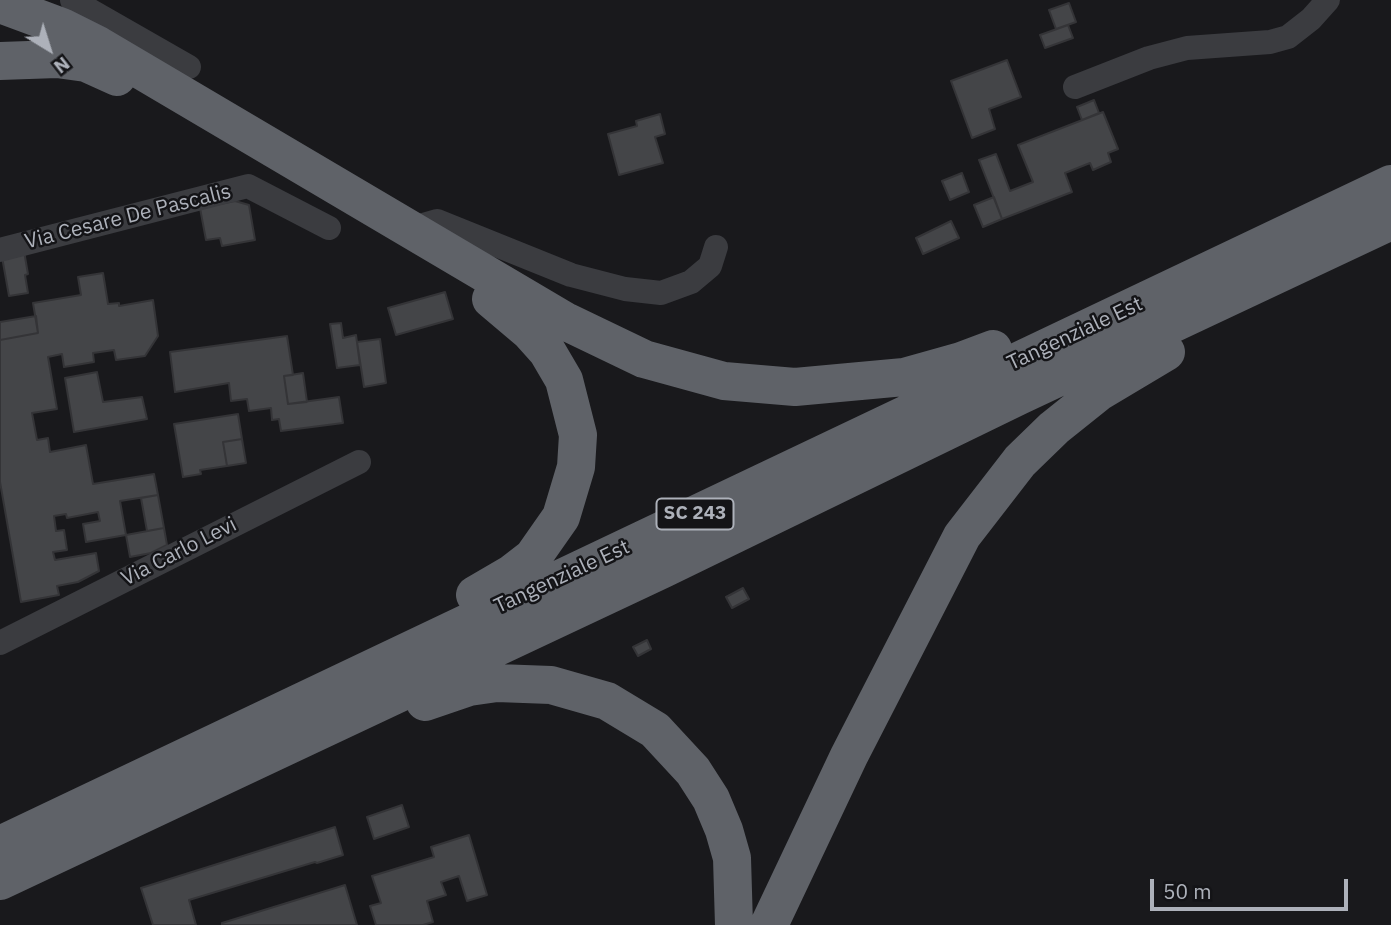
<!DOCTYPE html>
<html>
<head>
<meta charset="utf-8">
<style>
	body { margin:0 }
	#map { position:relative; width:1391px; height:925px; overflow:hidden; background:#19191c; font-family:"IBM Plex Sans",sans-serif }
	canvas { display:block }
	.north { position:absolute; left:14px; top:14px; width:70px; height:70px; -webkit-text-stroke:5px #141417; paint-order:stroke; rotate:142deg; font-size:19px; font-weight:700; line-height:28px; text-align:center; color:#adb1ba }
	.north::after { content:''; display:block; margin:auto; width:24px; height:32px; background:#adb1ba; clip-path:polygon(50% 0,100% 100%,50% 72%,0 100%) }
	.scale { position:absolute; left:1150px; top:879px; width:198px; height:32px; box-sizing:border-box; border:4px solid #adb1ba; border-top:0; padding-left:9px; font-size:21px; line-height:24px; white-space:nowrap; color:#adb1ba; -webkit-text-stroke:5px #141417; paint-order:stroke }
</style>
</head>
<body>
<div id="map">
<canvas width="1391" height="925"></canvas>
<div class="north">N</div>
<div class="scale">50 m</div>
</div>
<script>
const g = document.querySelector('canvas').getContext('2d');
g.lineJoin = 'round';
function fillPath(path, color) {
  g.fillStyle = color;
  g.fill(path, 'evenodd');
}
function toPath(rows) {
  const path = new Path2D();
  for (const r of rows) {
    path.moveTo(r[0], r[1]);
    for (let i = 2; i < r.length; i += 2) path.lineTo(r[i], r[i + 1]);
  }
  return path;
}
function stroke(path, color, width, dash) {
  g.strokeStyle = color;
  g.lineWidth = width;
  g.lineCap = dash ? 'butt' : 'round';
  g.setLineDash(dash || []);
  g.stroke(path);
}
function write(font, color, halo, rows, align = 'center') {
  g.font = font + ' "IBM Plex Sans",sans-serif';
  g.lineWidth = 5;
  g.setLineDash([]);
  g.textBaseline = 'middle';
  g.strokeStyle = halo;
  g.fillStyle = color;
  for (const [text, x, y, turn = 0] of rows) {
    g.save();
    g.translate(x, y);
    g.rotate((+turn || 0) * Math.PI / 180);
    g.textAlign = isNaN(turn) ? turn : align;
    if (halo) g.strokeText(text, 0, 0);
    g.fillText(text, 0, 0);
    g.restore();
  }
}
const building = toPath([
	[1069,3,1076,22,1056,29,1049,10,1069,3],
	[1068,25,1073,38,1045,48,1040,35,1068,25],
	[1007,60,1021,97,989,109,995,129,972,138,951,81,1007,60],
	[1094,100,1099,113,1082,120,1077,107,1094,100],
	[1103,112,1118,149,1108,153,1111,162,1093,170,1090,163,1065,173,1072,192,1002,219,979,160,996,154,1010,191,1033,182,1018,145,1103,112],
	[660,114,665,134,655,137,663,163,619,175,608,134,637,126,636,121,660,114],
	[962,173,969,192,950,200,942,181,962,173],
	[994,197,1002,219,983,227,974,205,994,197],
	[235,201,249,205,255,240,222,246,220,238,206,240,200,208,235,201],
	[951,221,959,238,923,254,916,238,951,221],
	[24,251,28,274,25,275,28,293,9,296,2,257,24,251],
	[103,273,108,304,119,303,119,306,153,300,158,336,145,356,116,360,114,350,93,353,94,362,64,367,62,354,48,357,57,409,32,413,37,440,48,438,50,452,86,445,93,484,154,474,158,495,120,501,126,535,86,542,83,524,100,521,98,512,67,518,66,514,54,516,56,531,64,530,67,550,53,552,55,560,96,553,99,571,78,582,57,586,59,595,21,602,0,482,0,340,38,333,33,303,81,295,78,277,103,273],
	[445,292,453,319,396,335,388,308,445,292],
	[36,316,38,333,0,340,0,322,36,316],
	[341,323,343,338,356,335,360,365,337,368,330,324,341,323],
	[287,336,293,375,284,376,288,404,339,397,343,423,281,431,279,419,272,420,271,408,249,411,247,399,231,401,229,383,175,392,170,352,287,336],
	[380,339,386,383,364,387,357,342,380,339],
	[97,372,103,402,142,397,147,419,74,432,65,378,97,372],
	[303,373,307,402,288,404,284,376,303,373],
	[238,414,242,439,223,442,227,466,200,470,201,474,183,477,174,424,238,414],
	[242,439,246,463,227,466,223,442,242,439],
	[158,495,164,528,147,531,141,498,158,495],
	[164,528,167,545,151,553,130,557,126,535,164,528],
	[743,588,749,599,732,608,726,597,743,588],
	[647,640,651,649,638,656,633,647,647,640],
	[402,805,409,827,374,839,367,817,402,805],
	[335,827,343,855,317,863,315,862,189,900,196,925,153,925,141,888,335,827],
	[469,835,487,895,467,901,459,876,441,882,446,895,427,901,433,922,423,925,376,925,370,906,381,903,372,876,434,857,431,847,469,835],
	[345,885,357,925,222,925,222,923,345,885]
]);
fillPath(building, '#444548');
stroke(building, '#343437', 2);
stroke(toPath([
	[72,0,189,67],
	[1075,87,1149,58,1187,48,1270,42,1288,37,1311,19,1328,0],
	[409,229,437,221,571,275,625,289,661,293,691,282,710,266,716,247],
	[0,250,248,186,329,228],
	[0,643,359,462]
]), '#3b3c40', 24);
stroke(toPath([
	[0,4,62,27,98,45,567,322,644,359,724,381,795,387,904,377,961,361,993,349],
	[0,61,57,59,86,63,117,77],
	[475,595,511,574,533,557,561,517,576,467,578,435,564,380,547,351,530,332,491,299],
	[425,702,469,687,497,683,551,685,607,701,655,730,693,771,711,799,724,830,732,858,734,925],
	[0,845,1391,184],
	[0,881,663,569,1019,396,1391,221],
	[769,925,849,756,962,536,1020,461,1054,428,1099,392,1166,352]
]), '#5f6268', 38);
for (const [x, y, w] of [
	[695,514,77]
]) {
  const box = new Path2D();
  box.roundRect(x - w / 2, y - 15.5, w, 31, 5);
  g.fillStyle = '#141417';
  g.fill(box);
  stroke(box, '#adb1ba', 2);
}
write('bold 19px', '#adb1ba', null, [
	["SC 243",695,514]
]);
write('21px', '#adb1ba', '#141417', [
	["Via Cesare De Pascalis",128,217,-14],
	["Tangenziale Est",1075,334,-25],
	["Via Carlo Levi",179,552,-27],
	["Tangenziale Est",562,577,-25]
]);
</script>
</body>
</html>
